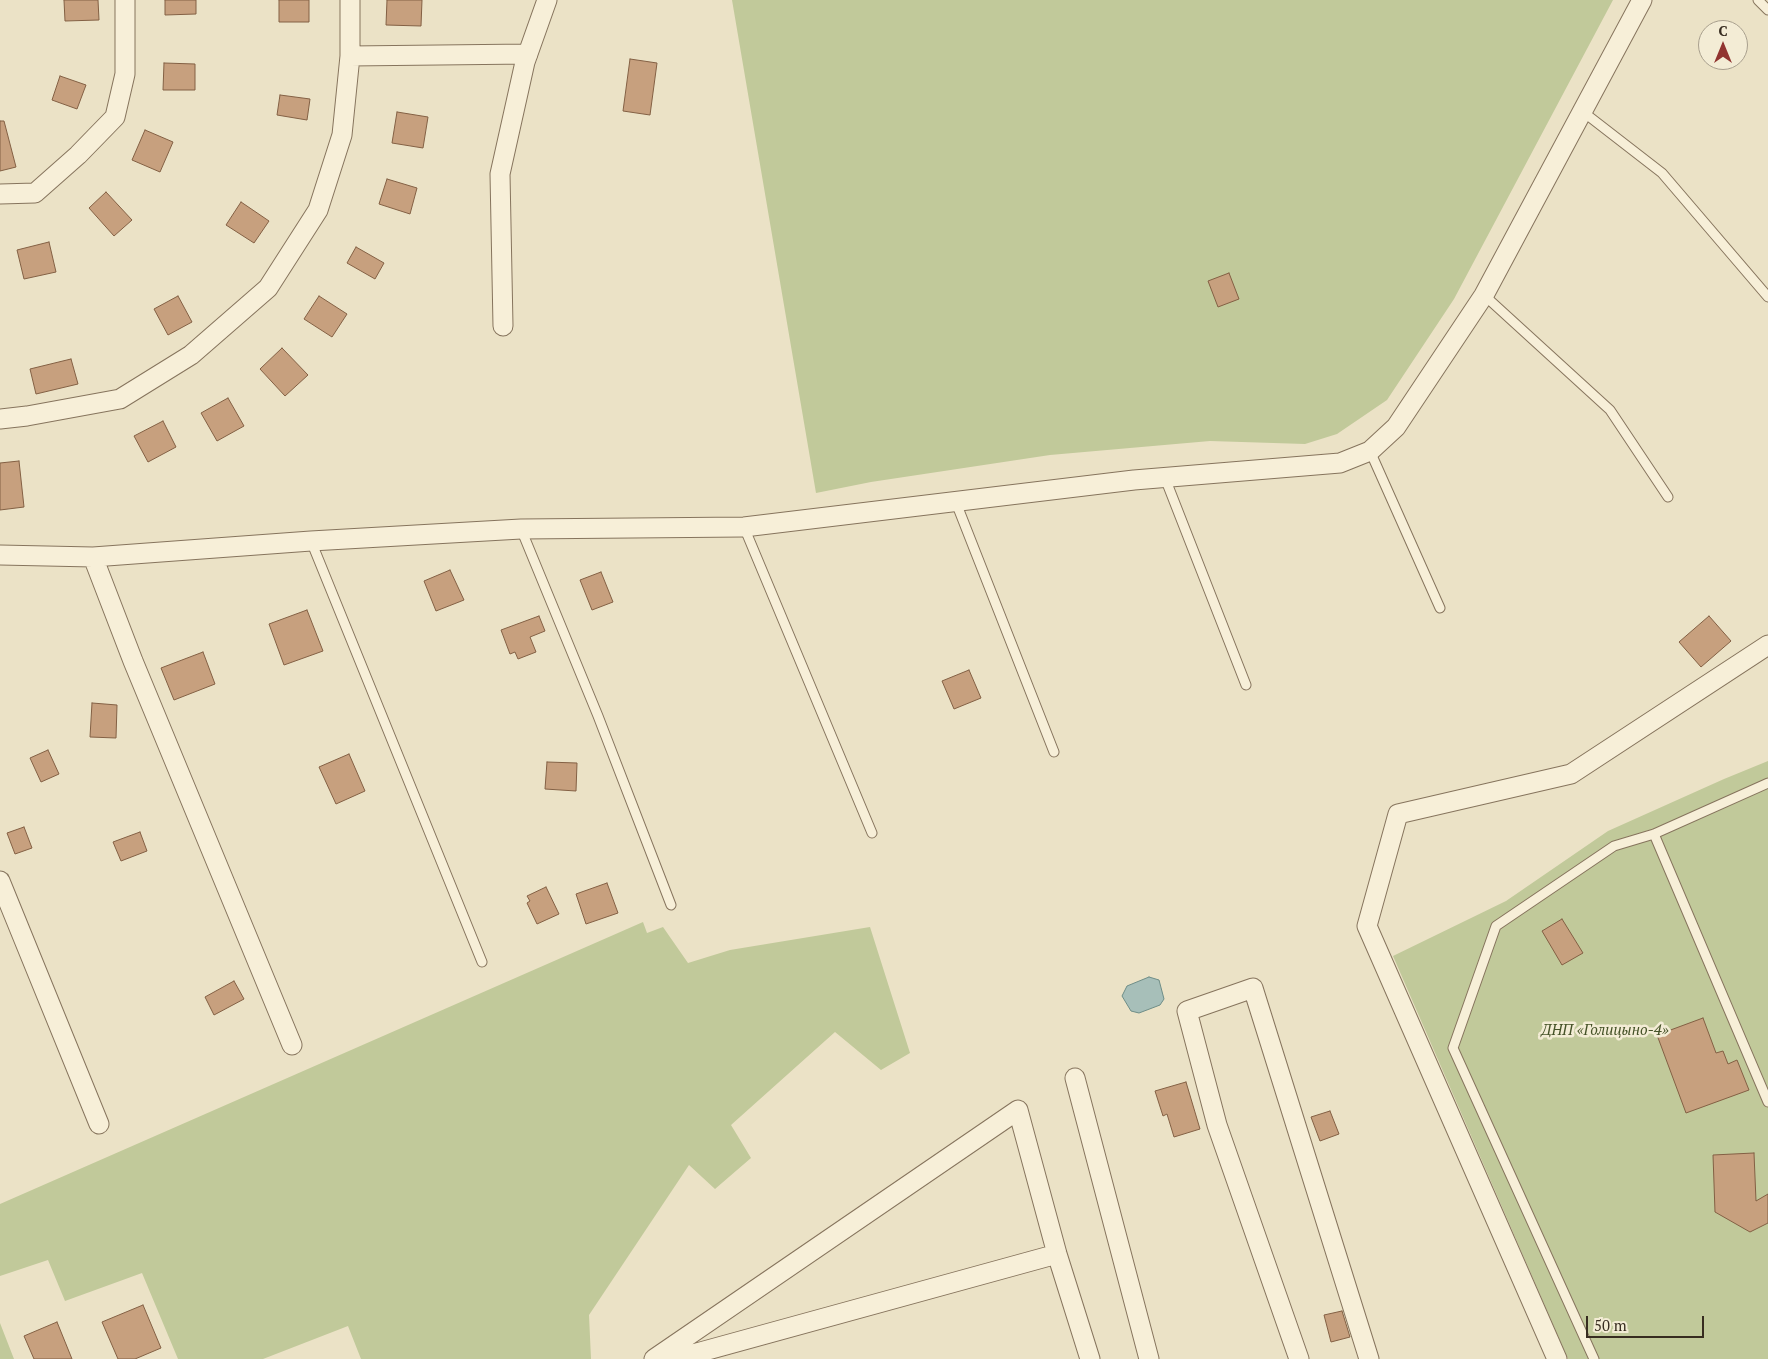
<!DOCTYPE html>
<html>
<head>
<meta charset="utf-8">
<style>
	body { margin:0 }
	#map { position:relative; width:1768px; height:1359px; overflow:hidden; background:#ebe2c6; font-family:"PT Serif",serif }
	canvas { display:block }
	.north { position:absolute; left:1698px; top:20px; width:50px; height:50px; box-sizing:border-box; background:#f3ecd5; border:1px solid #a89f8d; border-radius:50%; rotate:0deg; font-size:14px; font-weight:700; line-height:20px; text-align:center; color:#372c20 }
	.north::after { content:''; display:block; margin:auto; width:18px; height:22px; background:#913430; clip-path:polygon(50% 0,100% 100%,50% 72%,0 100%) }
	.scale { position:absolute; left:1586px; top:1316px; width:118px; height:22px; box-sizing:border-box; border:2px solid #372c20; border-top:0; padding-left:6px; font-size:15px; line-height:18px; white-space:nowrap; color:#372c20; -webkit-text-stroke:4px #f3ecd5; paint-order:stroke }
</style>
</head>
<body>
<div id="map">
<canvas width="1768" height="1359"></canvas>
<div class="north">С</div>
<div class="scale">50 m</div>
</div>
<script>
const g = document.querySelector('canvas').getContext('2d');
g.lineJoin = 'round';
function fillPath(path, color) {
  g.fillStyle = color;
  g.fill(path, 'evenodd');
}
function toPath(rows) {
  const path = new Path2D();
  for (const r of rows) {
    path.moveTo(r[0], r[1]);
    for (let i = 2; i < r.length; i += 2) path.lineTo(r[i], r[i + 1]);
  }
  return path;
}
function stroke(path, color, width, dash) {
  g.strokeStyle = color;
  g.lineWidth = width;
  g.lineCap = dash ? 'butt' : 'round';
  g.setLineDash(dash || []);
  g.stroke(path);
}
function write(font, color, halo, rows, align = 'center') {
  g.font = font + ' "PT Serif",serif';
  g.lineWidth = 5;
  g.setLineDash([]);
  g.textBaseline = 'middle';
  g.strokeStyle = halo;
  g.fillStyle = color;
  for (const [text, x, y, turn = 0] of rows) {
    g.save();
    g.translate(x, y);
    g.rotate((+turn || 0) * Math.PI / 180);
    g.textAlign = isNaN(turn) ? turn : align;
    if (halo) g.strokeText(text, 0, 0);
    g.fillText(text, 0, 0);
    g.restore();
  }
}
fillPath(toPath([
	[732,0,1613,0,1454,299,1387,400,1337,434,1305,444,1210,441,1050,455,871,482,816,493],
	[1768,761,1768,1359,1568,1359,1393,956,1506,901,1608,831,1724,779],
	[643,922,647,933,663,927,688,963,730,950,870,927,910,1053,881,1070,835,1032,731,1125,751,1158,715,1189,689,1165,589,1315,591,1359,361,1359,348,1326,263,1359,178,1359,142,1273,65,1301,48,1260,0,1276,0,1204],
	[0,1323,14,1359,0,1359]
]), '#c1c99a');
const water = toPath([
	[1149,977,1159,980,1164,999,1160,1005,1139,1013,1131,1011,1122,996,1127,986,1149,977]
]);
fillPath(water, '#a7bfb9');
stroke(water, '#6e8d87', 1);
const building = toPath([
	[64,0,98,0,99,20,65,21,64,0],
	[165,0,196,0,196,14,165,15,165,0],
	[279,0,309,0,309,22,279,22,279,0],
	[387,0,422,0,421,26,386,25,387,0],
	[630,59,657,63,650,115,623,111,630,59],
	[164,63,195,64,195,90,163,90,164,63],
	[60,76,86,85,77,109,52,100,60,76],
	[280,95,310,99,307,120,277,115,280,95],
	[397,112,428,117,423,148,392,143,397,112],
	[0,121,4,121,16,167,0,171,0,121],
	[145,130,173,142,160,172,132,160,145,130],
	[387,179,417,188,410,214,379,204,387,179],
	[106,192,132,220,114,236,89,208,106,192],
	[241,202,269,221,254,243,226,225,241,202],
	[49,242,56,272,24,279,17,250,49,242],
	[356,247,384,263,375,279,347,263,356,247],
	[1229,273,1239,299,1218,307,1208,281,1229,273],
	[178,296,192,322,168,335,154,309,178,296],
	[319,296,347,314,332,337,304,319,319,296],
	[282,348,308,375,285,396,260,369,282,348],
	[71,359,78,384,36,394,30,369,71,359],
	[228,398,244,426,217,441,201,413,228,398],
	[163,421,176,447,148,462,134,436,163,421],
	[19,461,24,507,0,510,0,463,19,461],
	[450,570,464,600,436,611,424,581,450,570],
	[601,572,613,602,592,610,580,580,601,572],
	[307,610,323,651,284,665,269,624,307,610],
	[539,616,545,631,530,637,536,652,518,659,515,652,510,654,501,630,539,616],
	[1709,616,1731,641,1701,667,1679,642,1709,616],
	[203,652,215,684,174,700,161,668,203,652],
	[969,670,981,698,954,709,942,681,969,670],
	[92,703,117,705,116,738,90,737,92,703],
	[48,750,59,774,41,782,30,758,48,750],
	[349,754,365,791,336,804,319,767,349,754],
	[547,762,577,763,576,791,545,789,547,762],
	[24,827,32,848,15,854,7,833,24,827],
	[140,832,147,851,121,861,113,842,140,832],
	[607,883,618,913,586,924,576,894,607,883],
	[546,887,559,914,537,924,527,903,530,901,527,896,546,887],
	[1562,919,1583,953,1562,965,1542,931,1562,919],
	[234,981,244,999,214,1015,205,997,234,981],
	[1703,1018,1716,1053,1723,1051,1728,1064,1737,1060,1749,1090,1686,1113,1657,1035,1703,1018],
	[1186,1082,1200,1129,1174,1137,1167,1114,1163,1116,1155,1091,1186,1082],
	[1330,1111,1339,1134,1320,1141,1311,1117,1330,1111],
	[1754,1153,1756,1201,1768,1194,1768,1223,1750,1232,1715,1212,1713,1155,1754,1153],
	[143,1305,161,1348,135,1359,118,1359,102,1322,143,1305],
	[1342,1311,1350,1337,1331,1342,1324,1315,1342,1311],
	[57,1322,72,1359,34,1359,24,1336,57,1322]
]);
fillPath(building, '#c7a07e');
stroke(building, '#836044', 1);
const service = toPath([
	[1758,0,1768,10],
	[1582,111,1662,173,1768,297],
	[1484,295,1610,410,1668,497],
	[1370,451,1440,608],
	[1165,478,1246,685],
	[955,500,1054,752],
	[744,527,872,833],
	[521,529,598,716,671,905],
	[311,541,482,962],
	[1654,834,1768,1102],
	[1594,1359,1453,1048,1496,926,1614,846,1654,834,1768,783]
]);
const minor = toPath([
	[350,56,528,54],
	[0,194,35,193,78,155,115,117,125,74,125,0],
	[503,326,500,174,525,62,547,0],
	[0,419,27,416,120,399,191,355,268,288,318,210,342,135,350,56,350,0],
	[0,555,93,557,311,541,521,529,744,527,1134,480,1340,463,1370,451,1396,427,1484,295,1642,0],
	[93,557,133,661,292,1045],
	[0,881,99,1124],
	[1075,1078,1149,1359],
	[654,1359,1018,1110,1057,1254,1090,1359],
	[675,1359,1057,1254],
	[1299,1359,1217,1125,1187,1011,1253,988,1369,1359],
	[1557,1359,1367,926,1398,814,1571,774,1768,645]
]);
stroke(service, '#86745d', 11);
stroke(minor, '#86745d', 21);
stroke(service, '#f7efd8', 9);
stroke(minor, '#f7efd8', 19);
write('italic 15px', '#455227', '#f3ecd5', [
	["ДНП «Голицыно-4»",1605,1031]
]);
</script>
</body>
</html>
